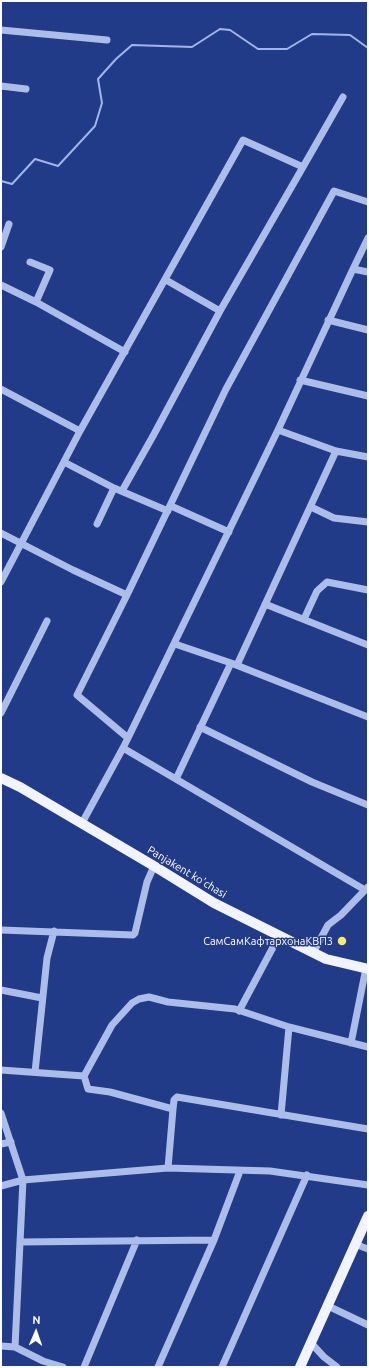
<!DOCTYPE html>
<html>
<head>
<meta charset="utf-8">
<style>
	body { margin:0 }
	#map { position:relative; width:369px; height:1368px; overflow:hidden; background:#223b88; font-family:Ubuntu,sans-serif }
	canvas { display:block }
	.frame { position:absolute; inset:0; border:2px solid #fff; pointer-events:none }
	.north { position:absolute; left:16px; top:1312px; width:40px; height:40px; -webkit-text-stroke:3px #223b88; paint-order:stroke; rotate:2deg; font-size:11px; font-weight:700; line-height:16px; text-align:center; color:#fff }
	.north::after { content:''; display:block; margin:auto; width:14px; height:18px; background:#fff; clip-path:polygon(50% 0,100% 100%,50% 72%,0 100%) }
</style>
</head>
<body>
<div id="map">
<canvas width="369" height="1368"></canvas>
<div class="frame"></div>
<div class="north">N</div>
</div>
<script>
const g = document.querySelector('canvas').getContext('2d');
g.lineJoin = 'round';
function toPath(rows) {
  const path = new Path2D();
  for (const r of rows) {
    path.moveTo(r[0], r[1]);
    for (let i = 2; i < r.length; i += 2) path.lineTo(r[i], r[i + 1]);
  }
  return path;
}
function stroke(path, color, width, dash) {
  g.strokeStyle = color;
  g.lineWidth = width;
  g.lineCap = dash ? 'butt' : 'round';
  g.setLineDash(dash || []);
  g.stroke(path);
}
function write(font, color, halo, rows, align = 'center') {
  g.font = font + ' Ubuntu,sans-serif';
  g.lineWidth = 3;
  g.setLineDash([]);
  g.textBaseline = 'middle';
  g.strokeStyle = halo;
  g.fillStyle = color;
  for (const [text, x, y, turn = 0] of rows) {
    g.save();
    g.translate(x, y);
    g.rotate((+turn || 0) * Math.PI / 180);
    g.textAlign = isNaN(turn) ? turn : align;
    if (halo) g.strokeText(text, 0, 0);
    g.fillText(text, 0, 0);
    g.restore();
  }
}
stroke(toPath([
	[1,181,12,184,35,159,58,166,95,126,102,103,98,79,116,59,132,45,192,47,220,29,230,30,258,49,287,49,312,34,350,35,368,48]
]), '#a1b5eb', 2);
stroke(toPath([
	[1,30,107,40],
	[1,86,26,89],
	[303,167,343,97],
	[1,247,9,224],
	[30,262,50,270,36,302],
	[353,269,368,238],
	[166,280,220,311],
	[1,285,36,302,125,352],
	[328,320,368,330],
	[300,380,368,396],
	[1,389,80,431,1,582],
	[278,430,336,451,368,457],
	[80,431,243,140,303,167,220,311,153,436,122,491],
	[64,462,114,488,168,511],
	[171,506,229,532],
	[311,507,334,518,368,522],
	[97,524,114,488],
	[1,533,73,570,127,595,77,695,128,738,123,748,365,890],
	[127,595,226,389,334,191,368,202],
	[265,604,368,645],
	[304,619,317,591,327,582,368,590],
	[175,644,231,663,368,717],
	[1,713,47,621],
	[200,727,312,782,368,805],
	[128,738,278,430,353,269,368,272],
	[176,779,231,663,237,665,336,451],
	[82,823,123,748],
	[1,930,133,935,135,933,147,882,154,866],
	[313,953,328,925,341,915,368,887],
	[1,990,42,998],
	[239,1011,279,936],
	[351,1043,366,968],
	[1,1070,84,1076,112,1025,132,1003,139,999,149,997,168,1002,235,1009,289,1027,368,1047],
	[35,1072,47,958,54,931],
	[84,1076,88,1089,110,1092,173,1109,174,1100,177,1097,368,1129],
	[1,1113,23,1180,15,1347],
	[281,1115,289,1027],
	[1,1144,11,1142],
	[168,1168,173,1109],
	[1,1186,23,1180,168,1168,270,1171,368,1185],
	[21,1242,214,1240],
	[355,1244,368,1249],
	[328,1306,368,1325],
	[311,1343,324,1357,337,1367],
	[1,1346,15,1347,43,1361,63,1367],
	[84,1367,137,1240],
	[158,1367,214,1240,240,1171],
	[222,1367,307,1175]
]), '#adbdea', 7);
stroke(toPath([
	[1,778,20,787,154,866,214,903,326,959,368,969],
	[300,1367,368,1216]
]), '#f1f3fe', 10);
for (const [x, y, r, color] of [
	[342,941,5,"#f6e96f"]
]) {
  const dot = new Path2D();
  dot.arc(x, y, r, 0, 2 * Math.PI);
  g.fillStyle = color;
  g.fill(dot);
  stroke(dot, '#223b88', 1.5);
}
write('11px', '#fff', '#223b88', [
	["Panjakent ko'chasi",187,872,31]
]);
write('11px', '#fff', '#223b88', [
	["СамСамКафтархонаКВП3",333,941]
], 'right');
</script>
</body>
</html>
